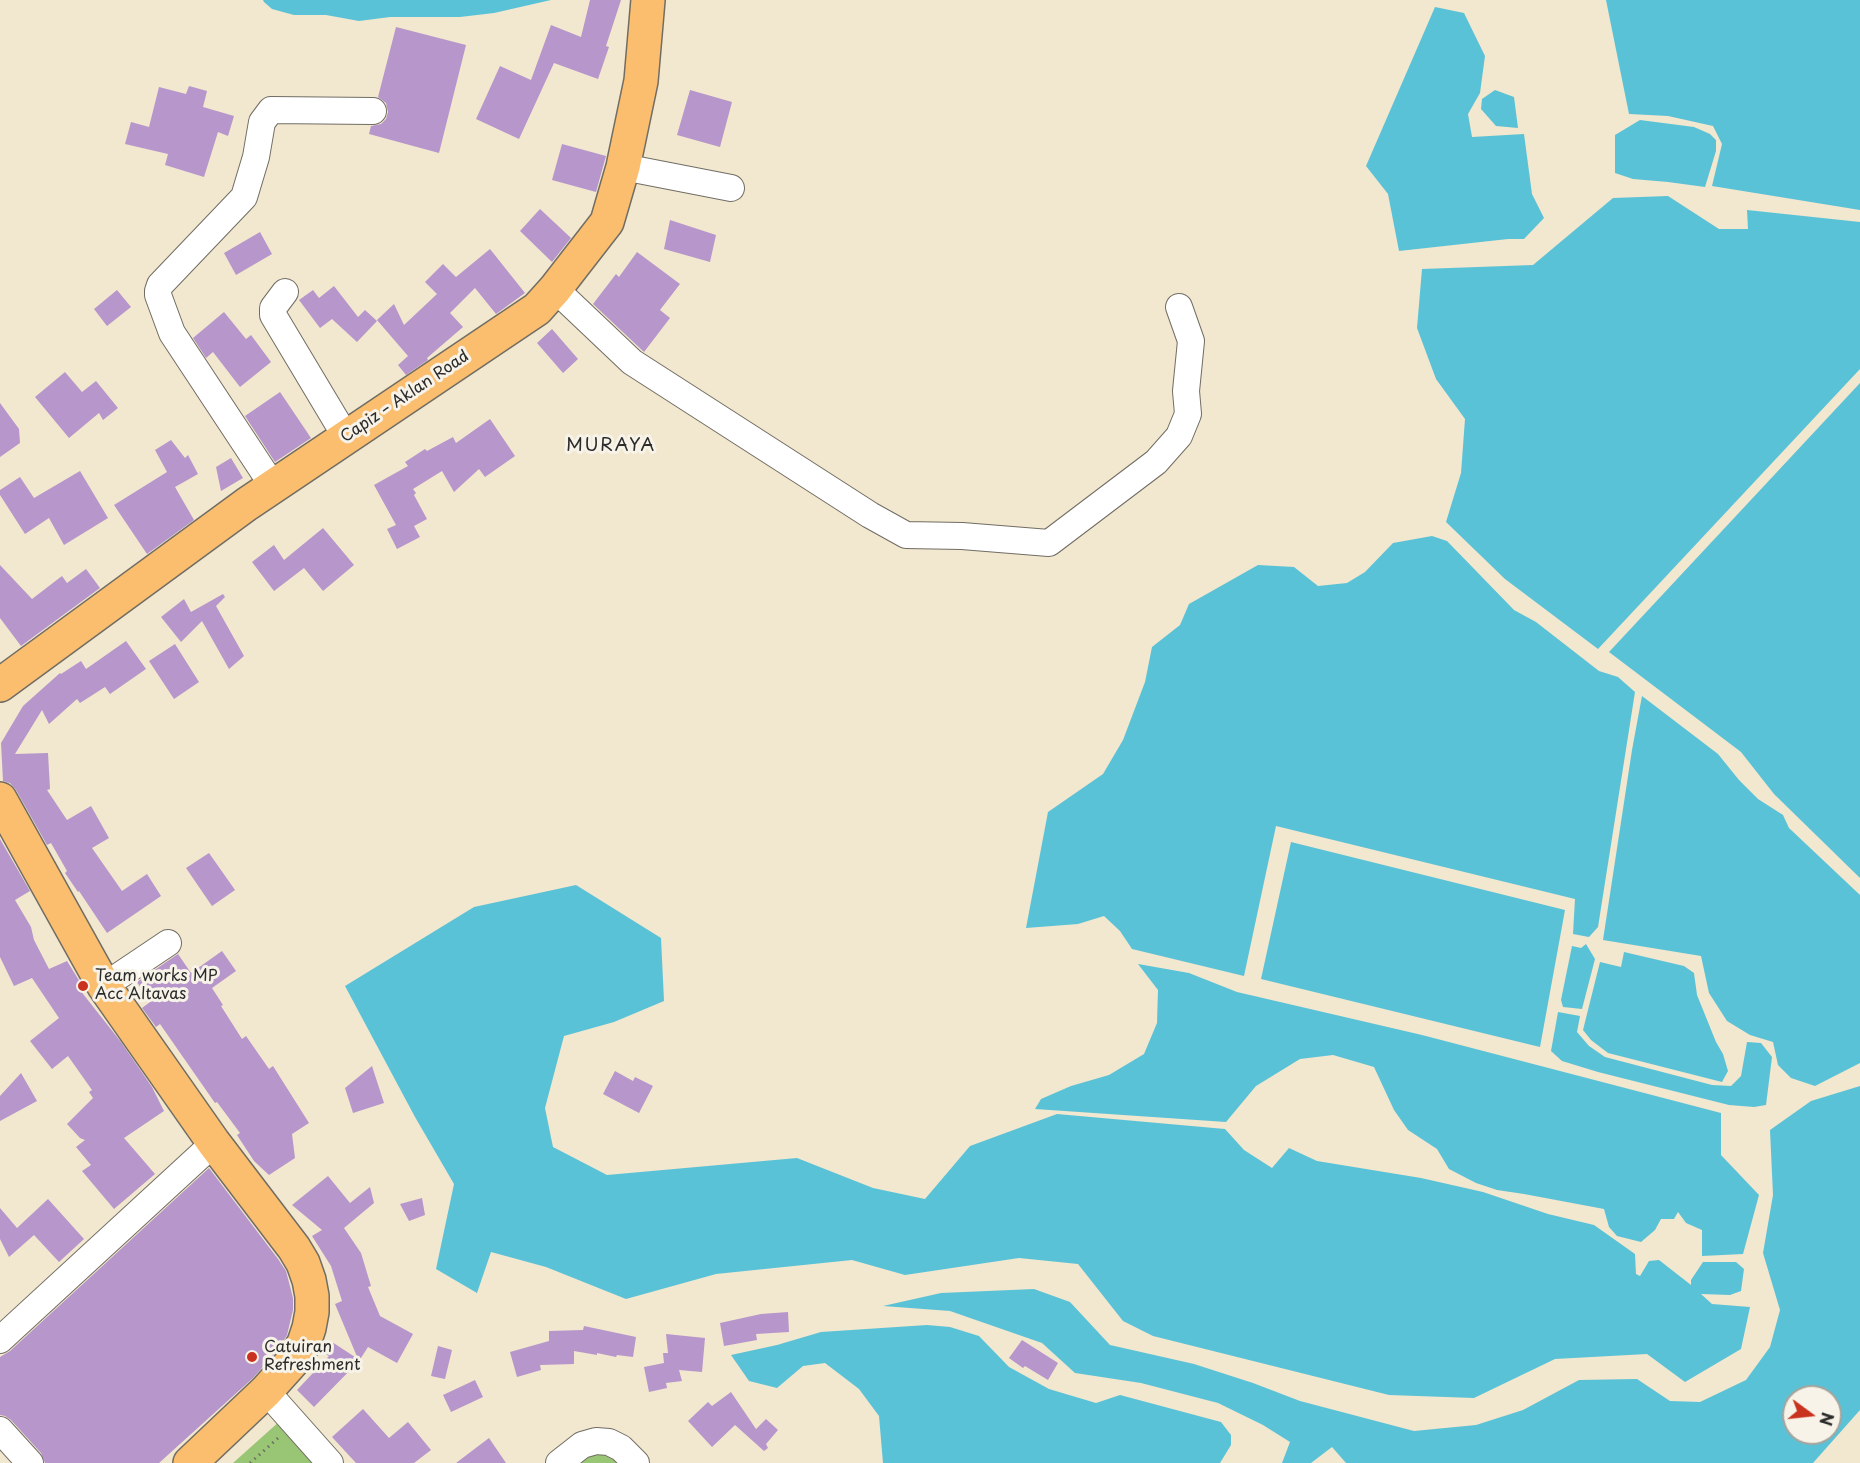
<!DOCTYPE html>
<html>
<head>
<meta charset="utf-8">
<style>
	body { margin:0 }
	#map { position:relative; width:1860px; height:1463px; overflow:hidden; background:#f2e7cf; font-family:"Playpen Sans",sans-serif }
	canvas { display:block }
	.north { position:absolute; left:1782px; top:1385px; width:60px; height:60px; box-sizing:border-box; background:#f7f3e8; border:2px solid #a5a39c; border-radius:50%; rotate:105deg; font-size:16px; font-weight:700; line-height:24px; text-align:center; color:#2b2b2b }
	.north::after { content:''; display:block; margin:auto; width:21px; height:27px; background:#c8321e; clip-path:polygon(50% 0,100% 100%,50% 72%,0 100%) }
</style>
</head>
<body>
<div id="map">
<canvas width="1860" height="1463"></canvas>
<div class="north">N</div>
</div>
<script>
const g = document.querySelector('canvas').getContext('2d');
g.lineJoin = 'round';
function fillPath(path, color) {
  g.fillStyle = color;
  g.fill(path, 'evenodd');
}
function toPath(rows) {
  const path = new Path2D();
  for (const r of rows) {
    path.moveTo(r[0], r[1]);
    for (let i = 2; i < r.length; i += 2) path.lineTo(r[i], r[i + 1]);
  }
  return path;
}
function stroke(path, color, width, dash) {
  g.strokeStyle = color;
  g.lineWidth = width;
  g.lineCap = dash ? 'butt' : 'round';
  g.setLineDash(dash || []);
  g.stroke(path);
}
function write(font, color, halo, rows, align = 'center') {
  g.font = font + ' "Playpen Sans",sans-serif';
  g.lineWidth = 6;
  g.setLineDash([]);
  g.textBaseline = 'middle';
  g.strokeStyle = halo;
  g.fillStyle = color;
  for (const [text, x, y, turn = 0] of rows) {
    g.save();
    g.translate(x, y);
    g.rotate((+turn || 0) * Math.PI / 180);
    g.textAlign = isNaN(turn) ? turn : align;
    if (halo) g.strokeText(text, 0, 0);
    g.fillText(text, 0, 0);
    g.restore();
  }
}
fillPath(toPath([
	[281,1420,320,1463,233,1463],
	[601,1449,620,1463,577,1463,592,1451]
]), '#99c674');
fillPath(toPath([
	[263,0,551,0,494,13,460,17,390,17,359,21,326,15,294,15,272,9,264,2],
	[1606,0,1860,0,1860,210,1712,186,1722,144,1713,126,1668,116,1629,114],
	[1435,7,1464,13,1485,56,1480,93,1468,114,1472,137,1524,134,1532,194,1544,218,1524,239,1508,239,1399,251,1388,194,1366,166],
	[1495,90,1514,97,1518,128,1496,126,1481,109,1482,99],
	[1640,120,1694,127,1710,134,1716,140,1716,151,1705,187,1668,182,1633,179,1615,173,1615,135],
	[1668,196,1719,229,1748,229,1747,210,1860,222,1860,369,1598,649,1505,579,1446,522,1461,473,1465,419,1436,379,1417,328,1422,269,1533,265,1613,198],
	[1860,383,1860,878,1774,794,1741,752,1609,652],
	[1432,536,1447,541,1514,610,1536,622,1599,671,1618,677,1635,692,1598,927,1589,937,1573,934,1575,899,1276,826,1244,976,1132,949,1120,931,1104,916,1078,924,1026,928,1048,812,1103,774,1123,740,1145,682,1152,647,1180,625,1189,604,1258,565,1294,567,1318,586,1347,583,1365,572,1393,543],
	[1642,696,1718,754,1739,780,1758,799,1783,815,1789,828,1860,895,1860,1063,1815,1086,1791,1078,1778,1065,1773,1042,1750,1035,1727,1021,1709,993,1701,956,1603,940,1632,750],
	[1291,842,1565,910,1540,1047,1261,979],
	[576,885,661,938,664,1001,614,1022,564,1036,545,1108,553,1147,607,1175,797,1158,873,1188,925,1199,970,1146,1057,1114,1225,1129,1244,1150,1272,1168,1289,1148,1317,1161,1421,1178,1483,1192,1548,1214,1594,1225,1635,1254,1636,1274,1640,1276,1649,1261,1659,1260,1691,1285,1691,1280,1703,1262,1736,1262,1744,1269,1741,1291,1730,1295,1701,1294,1712,1304,1750,1307,1741,1349,1685,1382,1647,1354,1555,1359,1474,1398,1389,1395,1153,1336,1123,1321,1078,1264,1019,1258,905,1275,852,1260,716,1274,626,1299,546,1267,491,1252,477,1293,436,1269,454,1184,415,1117,345,986,474,907],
	[1586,944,1595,959,1582,1009,1563,1007,1561,1000,1572,946,1581,948],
	[1624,952,1684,966,1694,973,1697,995,1716,1042,1723,1054,1728,1071,1722,1082,1608,1053,1591,1040,1583,1030,1600,962,1621,967],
	[1138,964,1189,973,1237,992,1422,1035,1721,1113,1721,1155,1759,1195,1743,1254,1702,1256,1702,1230,1686,1223,1678,1212,1674,1219,1661,1219,1655,1230,1641,1242,1617,1236,1609,1227,1604,1209,1524,1194,1497,1190,1476,1183,1449,1169,1437,1149,1408,1130,1394,1110,1374,1067,1333,1055,1300,1059,1256,1086,1226,1122,1035,1109,1041,1099,1071,1086,1109,1075,1144,1054,1157,1023,1158,990],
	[1558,1012,1580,1016,1577,1032,1589,1046,1605,1057,1712,1085,1731,1086,1741,1076,1747,1042,1761,1043,1772,1057,1766,1105,1754,1107,1729,1105,1598,1072,1562,1061,1551,1051],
	[1860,1086,1860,1410,1813,1463,1346,1463,1332,1447,1311,1463,1282,1463,1290,1442,1263,1425,1218,1403,1141,1383,1075,1373,1042,1343,950,1311,883,1306,941,1293,1034,1289,1070,1302,1110,1345,1194,1364,1253,1383,1300,1401,1414,1431,1476,1425,1523,1410,1579,1380,1637,1379,1670,1401,1700,1402,1746,1380,1770,1347,1780,1310,1763,1253,1773,1195,1770,1130,1811,1101],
	[1794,1397,1830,1397,1830,1433,1794,1433],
	[927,1325,950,1327,979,1336,1009,1367,1049,1389,1096,1403,1120,1395,1221,1422,1231,1435,1231,1445,1220,1463,883,1463,879,1416,859,1389,825,1363,803,1366,777,1388,749,1381,731,1355,777,1345,821,1332]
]), '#5ac2d7');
fillPath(toPath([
	[590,0,621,0,606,46,609,47,598,79,554,63,519,139,476,119,500,66,531,80,551,25,581,37],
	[396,27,466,45,439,153,369,134,371,126,381,124,386,119,388,112,386,103,378,97],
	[189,86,207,91,203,107,234,116,228,136,218,132,204,177,165,165,168,154,125,144,131,122,149,127,159,87,186,94],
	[690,90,732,102,720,147,677,135],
	[562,144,606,156,596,192,552,180],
	[540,209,571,238,552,262,520,231],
	[670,220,716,235,710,262,664,249],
	[260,232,272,254,236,275,224,253],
	[490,249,525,293,496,314,475,288,450,313,463,327,427,358,428,360,406,375,398,365,408,356,377,320,394,304,404,325,437,294,425,282,443,264,456,277],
	[637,252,680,284,660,310,670,318,644,352,593,304,616,274,619,277],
	[334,286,358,317,365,310,377,321,357,342,332,319,320,328,299,300,313,290,319,298],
	[117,290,131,307,107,326,94,309],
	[224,312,246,339,251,335,271,362,240,387,213,352,206,358,193,338],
	[552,329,578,359,563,373,537,343],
	[65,372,82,392,96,381,118,408,103,420,99,413,69,438,35,397],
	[280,392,311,438,275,462,245,416],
	[0,403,19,429,20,443,0,457],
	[490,419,515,456,485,477,479,469,454,492,442,471,413,489,416,493,414,495,427,519,414,526,420,537,397,549,387,529,396,525,374,485,408,466,405,462,425,449,427,451,453,437,456,443],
	[171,440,185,458,188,455,198,474,175,487,194,520,147,554,114,505,167,472,155,450],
	[231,458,243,478,221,491,216,467],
	[80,471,108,518,64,545,49,518,25,534,0,495,0,490,20,477,34,498],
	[323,528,354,565,323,591,304,568,274,591,252,562,274,545,284,560],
	[0,565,32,599,62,576,67,583,86,569,100,588,21,646,0,618],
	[223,594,225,597,216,606,244,656,229,669,202,621,181,642,161,617,184,599,191,612],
	[126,641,146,669,110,694,105,687,80,703,77,699,49,724,42,710,15,754,48,753,50,789,47,790,67,820,91,806,109,838,92,848,122,891,147,874,161,896,107,933,79,891,78,892,65,873,67,871,51,843,47,845,16,790,10,783,3,781,1,743,23,706,60,673,61,674,81,661,86,669],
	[175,644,199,682,174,699,149,661],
	[0,839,30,891,15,900,31,927,34,940,49,969,67,961,80,982,76,985,121,1042,152,1087,164,1111,124,1138,155,1174,114,1209,82,1171,91,1165,76,1147,85,1140,80,1138,67,1124,93,1098,89,1092,92,1090,68,1056,52,1069,30,1041,59,1018,32,978,14,986,0,957],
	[209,853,235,890,212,906,186,868],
	[222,951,236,971,212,988,223,1005,221,1006,242,1039,246,1036,269,1069,273,1066,309,1123,292,1134,295,1158,269,1175,254,1161,237,1135,240,1133,217,1102,215,1103,160,1024,156,1027,142,1008,150,1002,137,982,178,954,191,973],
	[372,1066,384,1103,353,1113,345,1088],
	[615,1071,633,1081,635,1077,653,1086,639,1113,603,1094],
	[21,1073,37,1101,0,1121,0,1096],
	[209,1168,278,1259,286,1271,293,1298,293,1310,287,1335,278,1350,253,1378,159,1463,45,1463,41,1453,11,1420,5,1416,0,1415,0,1357,10,1351],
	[328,1176,350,1203,370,1187,374,1203,344,1228,361,1253,371,1286,368,1287,380,1316,413,1334,397,1363,368,1347,359,1361,314,1407,297,1390,329,1356,322,1352,329,1340,358,1359,335,1304,342,1301,331,1266,312,1236,322,1230,292,1205],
	[422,1198,425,1215,409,1221,400,1204],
	[48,1199,84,1239,59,1262,34,1235,9,1257,0,1239,0,1208,17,1228],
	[788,1312,789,1332,756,1334,757,1340,724,1346,720,1323,761,1314],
	[584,1326,636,1337,633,1357,617,1355,616,1357,597,1353,597,1355,574,1351,574,1364,540,1365,541,1370,517,1377,510,1352,549,1341,549,1331,583,1330],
	[666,1334,705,1338,702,1372,679,1370,682,1381,666,1383,667,1388,649,1392,644,1367,664,1363,663,1353,668,1353],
	[1022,1340,1058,1363,1048,1380,1025,1366,1023,1368,1009,1358],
	[438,1346,452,1350,445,1379,431,1376],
	[475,1380,483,1397,451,1412,443,1395],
	[731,1392,756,1429,766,1419,778,1430,766,1444,768,1448,764,1451,735,1425,712,1447,688,1421,708,1402,712,1406],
	[363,1409,389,1438,408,1422,431,1450,414,1463,356,1463,332,1437],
	[489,1438,506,1463,456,1463]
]), '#b696cb');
const minor = toPath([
	[623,167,731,188],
	[555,289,632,362,870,515,906,535,962,536,1049,543,1156,462,1179,436,1188,414,1186,391,1191,341,1179,307],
	[285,292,273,308,273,315,346,437],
	[273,486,172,333,158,295,158,291,160,285,244,197,256,157,262,122,271,110,373,111],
	[104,986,168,943],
	[0,1340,214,1143],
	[266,1391,330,1463],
	[0,1430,30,1463],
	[559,1463,582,1445,596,1441,609,1442,621,1448,636,1463]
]);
const major = toPath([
	[0,685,247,504,537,309,555,289,607,222,623,167,641,81,648,0],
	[0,799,104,986,214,1143,294,1248,303,1263,309,1280,312,1296,312,1312,309,1328,304,1343,293,1361,266,1391,190,1463]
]);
stroke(minor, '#716d64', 28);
stroke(major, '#716d64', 36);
stroke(toPath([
	[250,1463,278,1438]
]), '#716d64', 3, [1.5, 4.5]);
stroke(minor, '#fff', 26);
stroke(major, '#fabe6e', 33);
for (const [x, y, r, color] of [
	[83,986,6,"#c8321e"],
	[252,1357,6,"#c8321e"]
]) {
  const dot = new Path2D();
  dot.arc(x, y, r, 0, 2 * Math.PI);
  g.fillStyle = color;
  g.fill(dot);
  stroke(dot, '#f7f3e8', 2);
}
write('16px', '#2b2b2b', '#f7f3e8', [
	["Capiz – Aklan Road",405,397,-34]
]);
write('16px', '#2b2b2b', '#f7f3e8', [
	["Team works MP",95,977],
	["Acc Altavas",95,995],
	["Catuiran",264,1348],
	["Refreshment",264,1366]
], 'left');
g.letterSpacing = '1.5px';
write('18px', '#2b2b2b', '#f7f3e8', [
	["MURAYA",611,446]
]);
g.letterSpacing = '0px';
</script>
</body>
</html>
